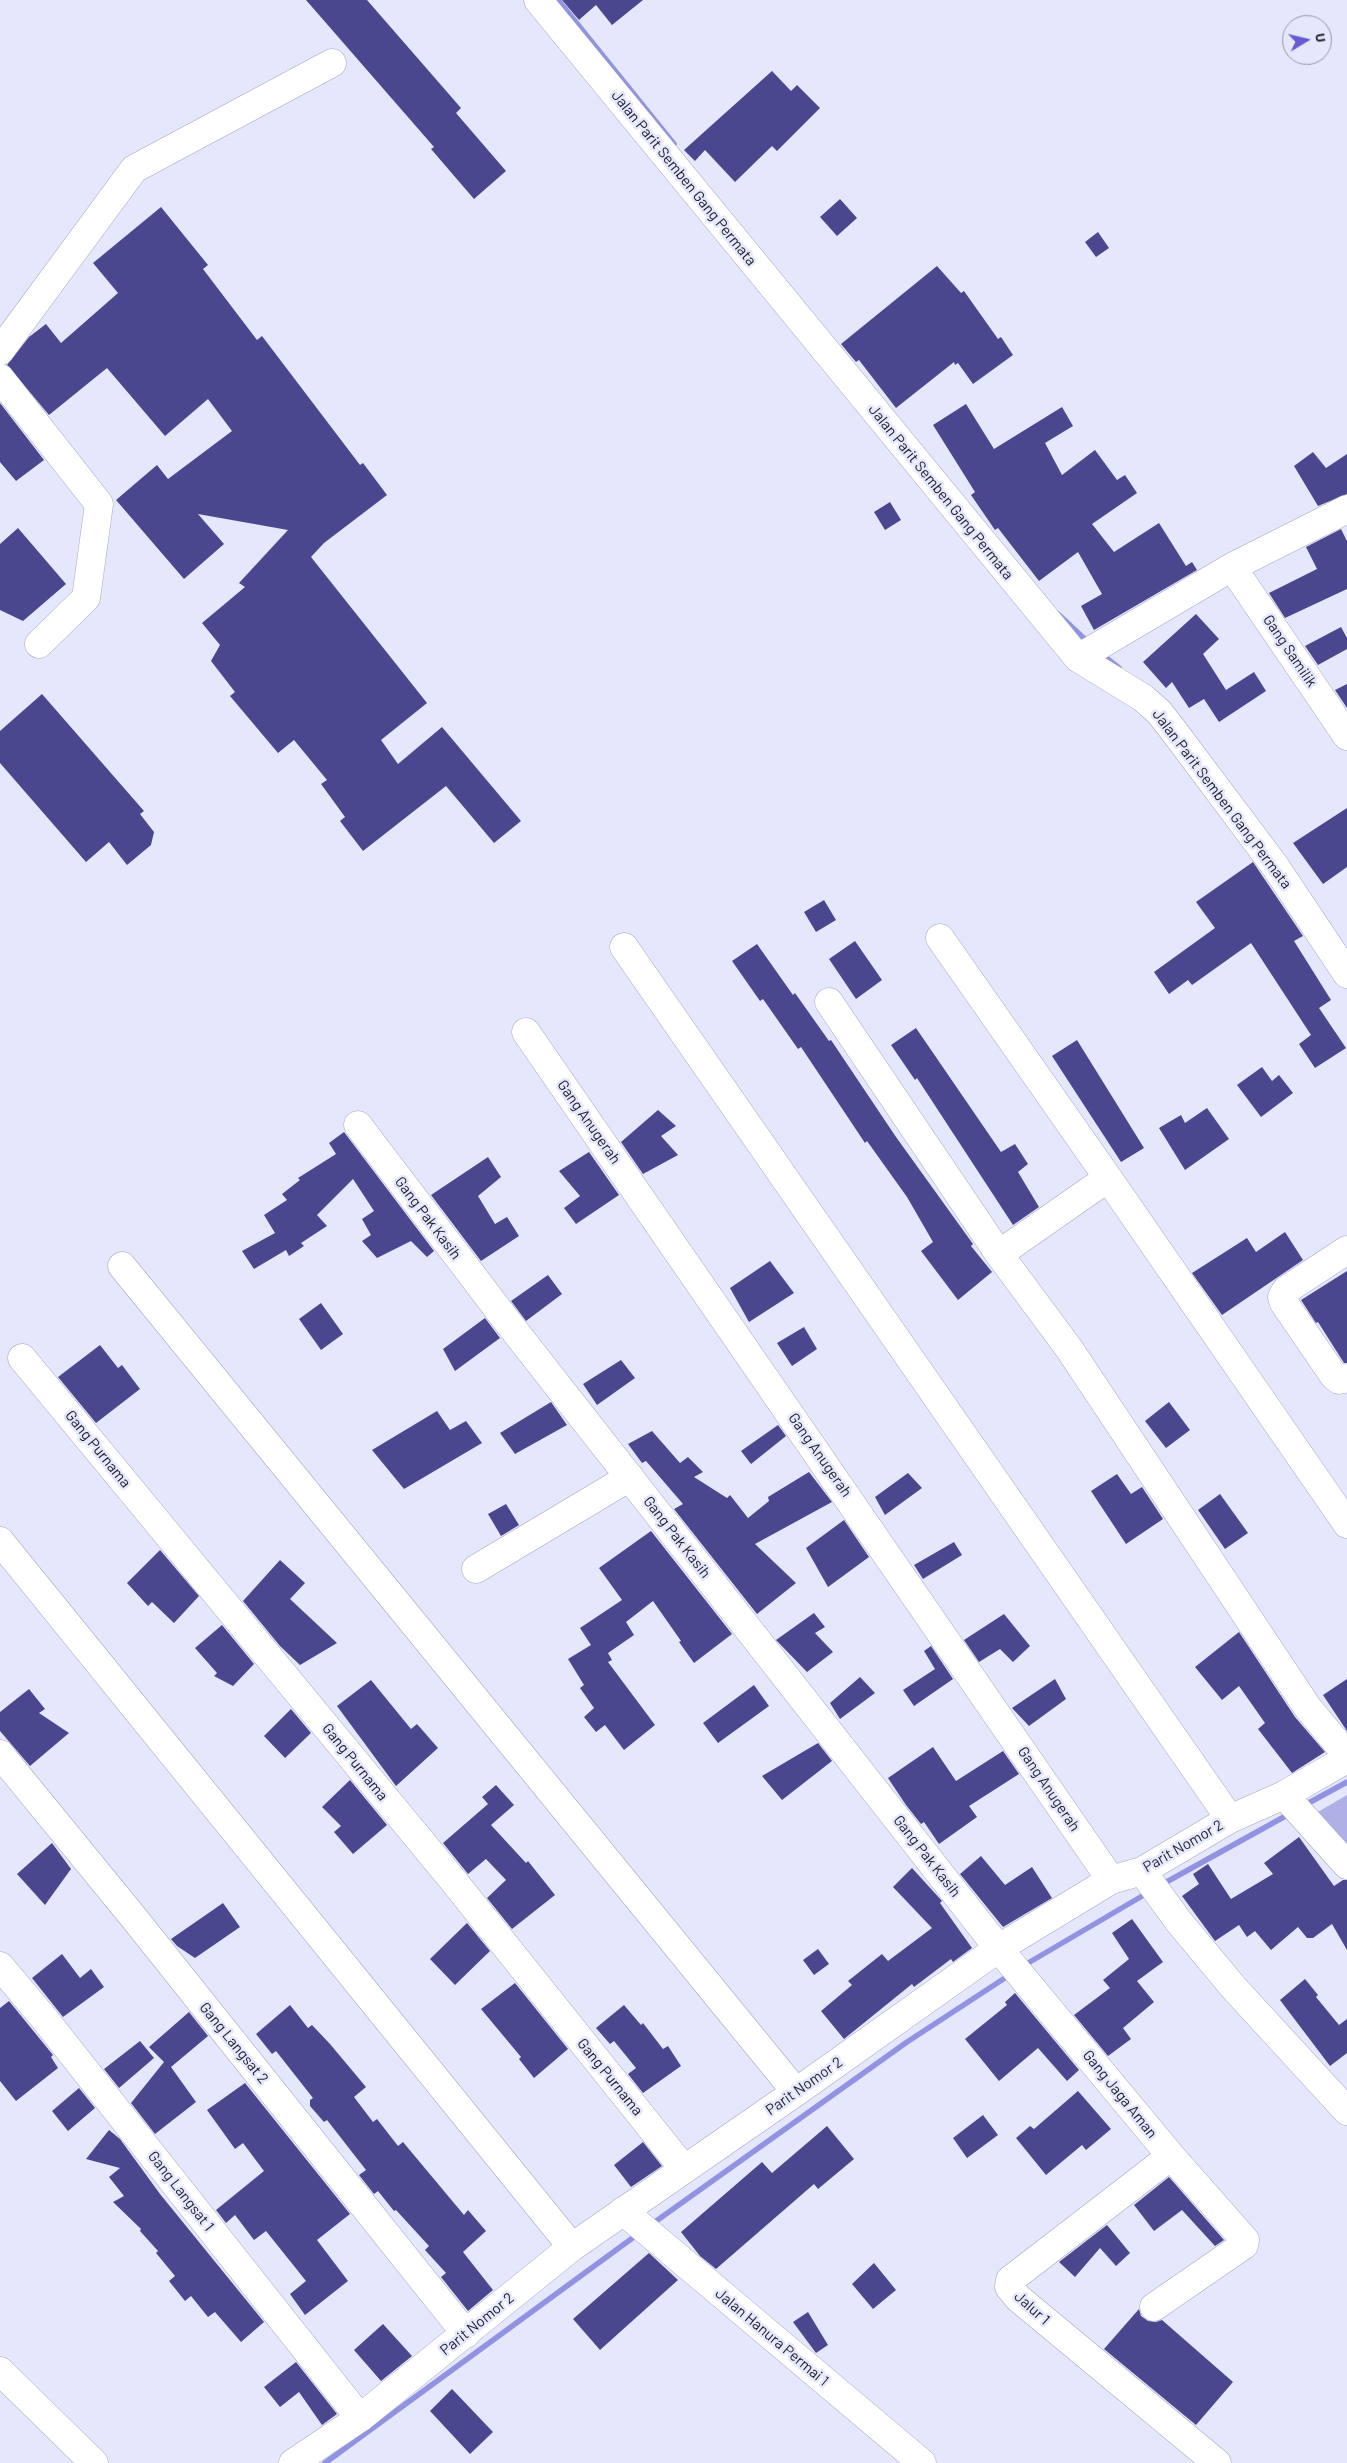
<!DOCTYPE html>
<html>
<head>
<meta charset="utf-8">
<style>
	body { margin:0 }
	#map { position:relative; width:1347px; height:2463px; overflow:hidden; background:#e5e7fc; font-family:Barlow,sans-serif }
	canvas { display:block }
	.north { position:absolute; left:1282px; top:15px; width:50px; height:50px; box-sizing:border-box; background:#e5e7fc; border:1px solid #9596a7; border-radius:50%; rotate:81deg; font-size:14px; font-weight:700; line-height:20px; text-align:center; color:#1d1d27 }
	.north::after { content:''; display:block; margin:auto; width:18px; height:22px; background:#655bd4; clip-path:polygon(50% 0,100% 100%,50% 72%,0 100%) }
</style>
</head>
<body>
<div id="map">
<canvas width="1347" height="2463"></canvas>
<div class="north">U</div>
</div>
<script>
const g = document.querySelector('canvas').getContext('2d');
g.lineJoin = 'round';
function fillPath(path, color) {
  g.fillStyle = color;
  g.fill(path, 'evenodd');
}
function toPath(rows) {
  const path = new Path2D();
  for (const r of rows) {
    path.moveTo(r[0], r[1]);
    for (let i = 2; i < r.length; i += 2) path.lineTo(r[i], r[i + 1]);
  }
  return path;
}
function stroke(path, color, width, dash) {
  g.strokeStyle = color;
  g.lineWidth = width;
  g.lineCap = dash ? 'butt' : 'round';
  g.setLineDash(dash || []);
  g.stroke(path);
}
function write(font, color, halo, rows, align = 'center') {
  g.font = font + ' Barlow,sans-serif';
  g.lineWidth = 5;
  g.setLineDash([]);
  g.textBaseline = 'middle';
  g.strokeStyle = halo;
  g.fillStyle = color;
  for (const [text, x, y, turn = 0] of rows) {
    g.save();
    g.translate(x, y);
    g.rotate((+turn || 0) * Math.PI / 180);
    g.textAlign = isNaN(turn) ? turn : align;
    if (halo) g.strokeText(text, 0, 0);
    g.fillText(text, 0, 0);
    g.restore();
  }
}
fillPath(toPath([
	[1347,1795,1347,1850,1316,1813]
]), '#afb1e6');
stroke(toPath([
	[558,0,674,144],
	[1058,614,1090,644],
	[1100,653,1119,668],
	[1303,1806,1347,1782],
	[1161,1885,1291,1813],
	[1023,1966,1149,1892],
	[652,2224,907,2042,1011,1974],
	[325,2463,638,2234]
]), '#9192e1', 5.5);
fillPath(toPath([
	[306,0,367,0,461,108,456,113,506,171,474,199,431,149,434,147],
	[562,0,643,0,612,25,596,5,579,20],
	[772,71,791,91,797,85,820,108,777,151,772,146,735,182,705,150,695,161,684,150],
	[840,199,857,218,837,236,820,217],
	[161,207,208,265,203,269,257,340,262,336,360,465,363,463,387,495,324,543,311,557,427,703,381,740,398,764,442,727,521,821,494,843,446,786,363,851,340,821,345,817,321,784,327,780,294,740,278,753,230,696,235,692,211,661,220,645,202,623,245,587,239,583,288,530,198,514,224,544,184,579,116,500,157,465,168,479,232,431,208,399,165,436,107,368,49,415,7,365,29,337,46,324,61,343,118,293,93,263],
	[1098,232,1109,248,1096,257,1085,242],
	[937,266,961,293,964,291,998,339,1001,337,1013,355,973,384,958,363,955,365,954,362,896,408,859,360,856,362,841,344],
	[0,403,44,460,16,481,0,462],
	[966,404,994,449,1062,407,1073,426,1045,443,1062,475,1095,450,1117,480,1125,475,1137,493,1092,524,1114,552,1159,523,1186,566,1192,562,1197,570,1094,630,1081,606,1102,594,1078,552,1039,581,998,528,995,530,971,495,975,492,933,425],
	[1313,452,1326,468,1347,454,1347,494,1318,506,1294,466],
	[890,502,901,520,885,530,874,512],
	[18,528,66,584,23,621,0,610,0,544],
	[1341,529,1347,541,1347,589,1285,618,1269,593,1317,569,1306,547],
	[1196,614,1219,639,1203,654,1226,690,1254,672,1266,691,1219,722,1204,699,1189,708,1172,682,1166,688,1143,662],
	[1341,627,1347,638,1347,649,1318,665,1305,646],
	[1347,684,1347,708,1335,690],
	[42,694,144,811,140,814,154,832,151,845,127,865,109,842,86,862,0,763,0,731],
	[1347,808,1347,867,1323,884,1293,843],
	[1253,862,1303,936,1294,941,1331,1000,1319,1008,1346,1048,1315,1068,1299,1044,1311,1035,1251,943,1192,985,1188,980,1169,994,1154,972,1215,928,1196,902],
	[824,900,836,920,816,932,804,912],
	[855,941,882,980,856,999,829,959],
	[757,944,793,995,795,993,829,1041,831,1040,896,1137,973,1244,971,1246,992,1272,958,1300,921,1251,933,1242,907,1197,867,1141,865,1143,801,1047,798,1049,763,999,760,1001,732,961],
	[916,1028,1001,1152,1015,1144,1028,1164,1018,1172,1039,1207,1013,1225,917,1078,915,1080,891,1045],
	[1077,1040,1144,1148,1121,1162,1052,1056],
	[1262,1067,1272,1081,1279,1075,1293,1093,1261,1117,1237,1085],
	[1207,1108,1229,1139,1185,1170,1159,1128,1181,1115,1185,1123],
	[658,1110,676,1126,661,1136,678,1155,643,1174,621,1142],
	[344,1132,434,1251,427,1257,411,1241,377,1258,362,1241,371,1235,362,1219,374,1211,353,1179,317,1215,327,1226,301,1243,304,1246,289,1256,286,1250,254,1269,242,1251,275,1233,264,1215,287,1200,282,1194,300,1180,298,1178,336,1154,329,1143],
	[589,1152,619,1195,576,1224,564,1208,580,1196,559,1171],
	[488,1157,501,1177,478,1196,495,1224,507,1217,519,1236,481,1261,431,1195],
	[1285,1232,1303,1260,1222,1315,1192,1273,1247,1238,1256,1252],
	[770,1261,794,1293,749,1322,730,1288],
	[1347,1271,1347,1363,1344,1363,1318,1322,1316,1323,1301,1300],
	[548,1275,562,1294,526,1321,511,1301],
	[321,1303,343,1334,321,1350,299,1319],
	[485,1318,500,1338,455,1371,443,1349],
	[804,1327,817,1349,792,1366,777,1343],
	[100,1345,118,1368,122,1365,140,1389,96,1423,58,1377],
	[621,1360,635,1378,597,1405,583,1384],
	[551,1402,567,1425,515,1454,500,1433],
	[1169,1402,1190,1430,1166,1448,1145,1421],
	[437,1411,450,1430,466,1421,482,1443,404,1489,372,1450],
	[778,1425,786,1436,751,1464,741,1451],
	[652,1431,680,1463,688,1457,703,1472,694,1477,727,1498,730,1495,748,1518,769,1501,768,1497,809,1472,832,1502,755,1544,796,1583,757,1614,674,1509,683,1504,646,1461,642,1463,628,1444],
	[908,1473,922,1488,885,1515,875,1497],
	[1117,1474,1131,1494,1142,1487,1163,1519,1126,1544,1091,1491],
	[1220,1494,1248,1533,1225,1549,1198,1510],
	[506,1504,519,1525,501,1536,488,1514],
	[844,1520,869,1557,828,1587,806,1548],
	[651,1531,732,1634,694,1663,679,1642,681,1641,653,1601,626,1622,634,1635,608,1653,612,1660,608,1662,655,1725,624,1750,605,1725,596,1732,584,1717,594,1708,580,1688,584,1685,568,1659,591,1645,580,1628,622,1600,599,1568],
	[954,1542,962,1555,923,1579,914,1565],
	[160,1550,199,1596,174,1623,152,1602,148,1606,127,1583],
	[280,1560,305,1583,290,1599,337,1643,300,1665,280,1646,243,1601],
	[814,1613,825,1627,815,1633,833,1652,807,1672,776,1640],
	[1004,1614,1030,1646,1013,1662,1000,1649,979,1662,964,1640],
	[222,1625,254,1664,233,1686,214,1676,217,1673,195,1648],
	[1239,1632,1295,1717,1325,1752,1292,1773,1258,1729,1265,1723,1239,1686,1222,1700,1195,1667],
	[931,1646,953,1679,914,1706,903,1690,935,1669,924,1651],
	[860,1677,875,1693,840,1719,830,1703],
	[1055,1679,1066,1699,1029,1726,1012,1708],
	[1347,1679,1347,1731,1323,1695],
	[371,1680,411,1729,417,1724,438,1748,396,1786,337,1706],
	[754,1685,769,1706,718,1743,703,1723],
	[29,1689,45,1709,39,1713,69,1733,30,1766,0,1731,0,1712],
	[291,1709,311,1733,285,1758,264,1736],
	[818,1743,832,1761,782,1800,762,1776],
	[933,1747,956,1781,1003,1751,1019,1774,969,1806,977,1817,939,1844,924,1822,921,1824,906,1805,888,1778],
	[350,1780,387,1825,353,1854,334,1832,341,1826,322,1807],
	[496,1785,514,1805,491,1825,526,1863,528,1861,555,1895,512,1929,487,1898,506,1880,486,1859,468,1874,443,1843,488,1804,482,1797],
	[1299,1837,1334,1886,1343,1880,1347,1880,1347,1950,1332,1924,1313,1938,1307,1938,1298,1927,1271,1950,1255,1931,1247,1937,1239,1925,1215,1941,1182,1896,1199,1884,1193,1874,1208,1864,1231,1899,1273,1874,1264,1863],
	[52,1843,71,1869,45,1905,17,1874],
	[981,1856,1005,1885,1032,1867,1052,1898,1003,1927,960,1874],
	[912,1868,942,1901,940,1903,972,1948,953,1962,951,1959,914,1987,912,1984,844,2039,821,2011,852,1985,848,1981,882,1954,888,1961,932,1928,893,1887],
	[223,1903,240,1927,195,1958,177,1946,171,1939],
	[1132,1919,1163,1962,1137,1981,1154,2002,1123,2028,1131,2039,1108,2056,1074,2015,1110,1988,1103,1980,1129,1959,1112,1933],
	[467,1923,490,1951,455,1985,430,1959],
	[818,1949,829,1964,814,1975,803,1960],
	[62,1954,80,1978,91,1969,104,1987,63,2017,32,1978],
	[1305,1979,1318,1995,1316,1997,1339,2025,1347,2019,1347,2053,1330,2066,1280,2000],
	[515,1983,568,2049,534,2078,519,2059,521,2057,481,2009],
	[1015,1993,1079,2070,1067,2081,1038,2048,999,2081,965,2039,1007,2005,1005,2002],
	[9,2001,53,2055,51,2057,58,2068,16,2101,0,2081,0,2008],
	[290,2005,308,2028,312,2025,330,2044,366,2087,354,2097,373,2122,377,2119,398,2146,403,2142,464,2215,468,2210,486,2231,463,2252,493,2290,468,2311,441,2277,446,2273,425,2250,429,2246,396,2210,394,2211,378,2191,374,2194,359,2175,366,2170,327,2120,324,2122,310,2106,310,2100,313,2098,276,2051,272,2054,256,2034],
	[624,2005,641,2025,643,2023,663,2049,668,2046,681,2066,643,2093,628,2074,636,2068,614,2041,610,2044,596,2028],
	[189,2012,208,2036,171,2067,196,2102,155,2134,131,2103,164,2062,149,2047],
	[140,2041,154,2058,119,2088,104,2069],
	[245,2083,350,2214,317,2240,348,2281,305,2315,290,2294,306,2281,266,2231,254,2240,235,2215,226,2223,216,2210,264,2171,243,2143,235,2149,207,2110],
	[79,2088,95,2108,68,2131,52,2111],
	[1078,2091,1111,2129,1086,2150,1082,2145,1046,2175,1016,2138,1030,2126,1034,2129],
	[983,2115,998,2135,967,2158,953,2138],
	[827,2126,854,2159,818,2189,814,2184,716,2269,700,2256,681,2232,762,2162,772,2173],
	[109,2130,120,2139,160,2194,264,2322,241,2342,215,2312,208,2317,191,2296,185,2301,169,2281,175,2276,156,2253,158,2251,140,2231,141,2229,113,2202,124,2196,109,2177,120,2168,86,2159],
	[643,2142,662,2166,631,2187,614,2165],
	[1169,2177,1224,2240,1215,2246,1182,2210,1154,2231,1134,2205],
	[1107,2225,1130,2253,1116,2266,1100,2248,1075,2277,1059,2262],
	[649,2253,678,2280,600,2350,573,2319],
	[874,2263,896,2290,873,2309,852,2284],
	[1139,2309,1141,2316,1148,2321,1156,2322,1162,2320,1233,2382,1196,2425,1104,2349],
	[808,2312,828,2345,816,2353,793,2322],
	[383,2324,412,2356,381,2381,354,2350],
	[296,2362,337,2414,322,2425,299,2392,280,2407,264,2387],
	[452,2389,493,2432,470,2454,430,2411]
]), '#4a478f');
const minor = toPath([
	[538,0,1078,658,1143,698,1159,712,1173,730,1275,866,1347,974],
	[0,351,134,169,332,63],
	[0,378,99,504,86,598,39,644],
	[1232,567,1347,736],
	[1078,658,1232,567,1347,509],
	[940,938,1108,1178,999,1254],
	[624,947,1230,1819],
	[829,1002,999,1254,1070,1350,1308,1708,1347,1755],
	[526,1032,1111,1880],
	[358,1125,503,1316,999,1949,1171,2156,1245,2240,1244,2245,1154,2307],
	[1108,1178,1347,1524],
	[1347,1250,1286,1290,1282,1297,1284,1303,1334,1376,1339,1380,1347,1378],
	[122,1266,796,2092],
	[22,1358,452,1879,684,2169],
	[0,1541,572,2247],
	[476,1569,630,1477],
	[0,1754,134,1918,466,2334],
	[1284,1795,1347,1865],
	[1142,1871,1179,1922,1234,1988,1347,2111],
	[0,1966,43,2017,360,2418],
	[1171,2156,1010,2280,1009,2287,1018,2298,1217,2463],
	[623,2211,922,2463],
	[0,2371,94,2463],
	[293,2463,360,2418,572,2247,796,2092,999,1948,1111,1880,1142,1871,1230,1819,1284,1795,1347,1759]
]);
stroke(minor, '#a5a7c0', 29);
stroke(minor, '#fff', 28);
write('15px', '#1d1d27', '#e5e7fc', [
	["Jalan Parit Semben Gang Permata",684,178,51],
	["Jalan Parit Semben Gang Permata",941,492,51],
	["Gang Samilik",1290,651,56],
	["Jalan Parit Semben Gang Permata",1222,799,53],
	["Gang Anugerah",589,1122,55],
	["Gang Pak Kasih",428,1218,53],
	["Gang Purnama",98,1449,51],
	["Gang Anugerah",820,1455,55],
	["Gang Pak Kasih",677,1537,52],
	["Gang Purnama",355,1762,51],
	["Gang Anugerah",1049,1789,56],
	["Parit Nomor 2",1183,1846,-30],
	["Gang Pak Kasih",927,1856,52],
	["Gang Langsat 2",234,2043,51],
	["Gang Purnama",610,2077,51],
	["Parit Nomor 2",804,2086,-35],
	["Gang Jaga Aman",1120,2094,51],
	["Gang Langsat 1",181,2191,52],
	["Jalur 1",1032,2308,42],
	["Parit Nomor 2",477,2324,-39],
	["Jalan Hanura Permai 1",772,2337,40]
]);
</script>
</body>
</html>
